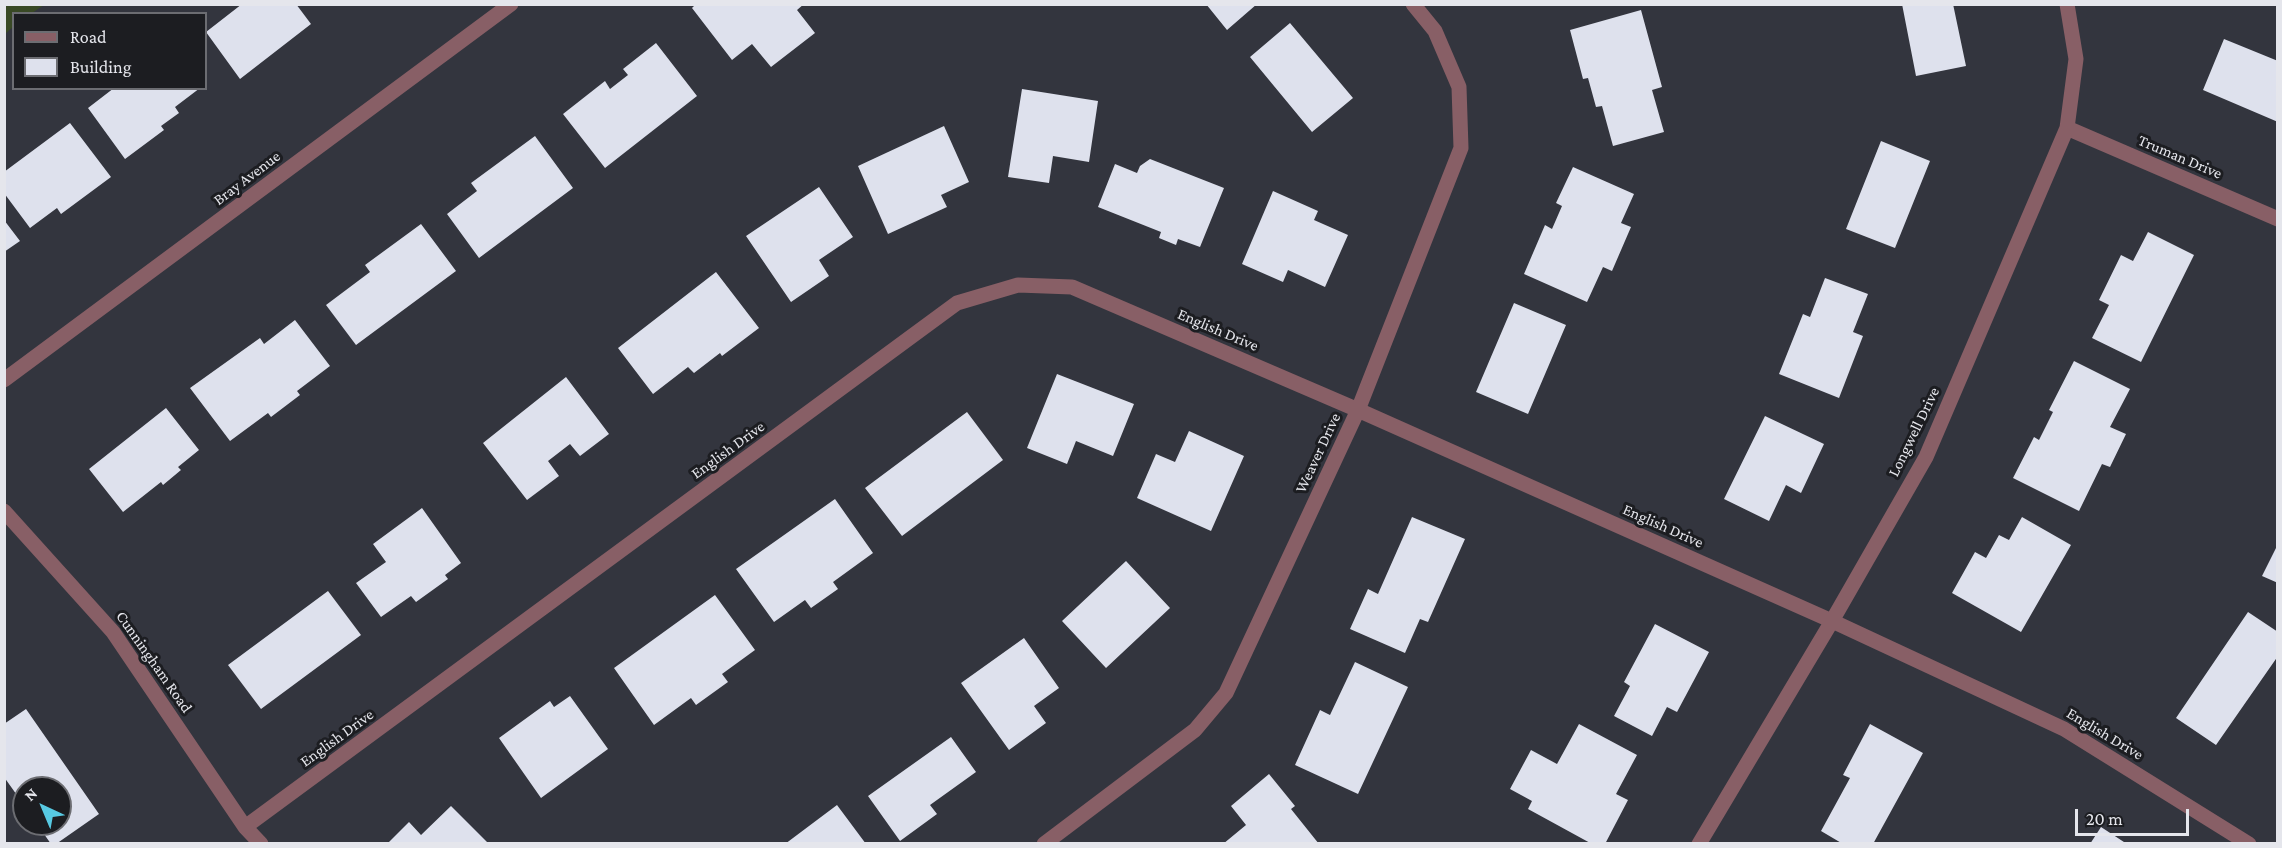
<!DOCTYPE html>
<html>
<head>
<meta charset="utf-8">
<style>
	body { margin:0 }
	#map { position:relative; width:2282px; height:848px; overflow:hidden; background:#33353e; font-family:"Crimson Pro",serif }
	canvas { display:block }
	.frame { position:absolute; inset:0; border:6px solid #e5e6ec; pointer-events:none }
	.legend { position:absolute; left:12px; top:12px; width:195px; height:78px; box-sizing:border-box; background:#1c1d21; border:2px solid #6c6d72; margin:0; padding:8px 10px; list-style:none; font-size:18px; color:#e5e6ec }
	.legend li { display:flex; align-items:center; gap:12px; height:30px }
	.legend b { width:30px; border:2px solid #6c6d72 }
	.north { position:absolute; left:12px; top:776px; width:60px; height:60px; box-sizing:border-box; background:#1c1d21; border:2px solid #6c6d72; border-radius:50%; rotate:316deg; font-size:16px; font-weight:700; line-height:24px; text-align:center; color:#e5e6ec }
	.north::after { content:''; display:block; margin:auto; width:21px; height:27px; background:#57c9e2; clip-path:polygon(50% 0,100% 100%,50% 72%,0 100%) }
	.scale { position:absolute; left:2075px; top:809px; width:114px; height:27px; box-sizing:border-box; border:3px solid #e5e6ec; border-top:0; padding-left:8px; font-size:18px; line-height:21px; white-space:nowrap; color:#e5e6ec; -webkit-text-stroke:4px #1c1d21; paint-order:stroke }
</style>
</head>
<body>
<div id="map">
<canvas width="2282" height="848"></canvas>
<div class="frame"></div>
<ul class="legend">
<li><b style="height:8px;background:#885f66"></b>Road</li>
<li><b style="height:16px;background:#dee1ed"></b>Building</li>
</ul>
<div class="north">N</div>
<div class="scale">20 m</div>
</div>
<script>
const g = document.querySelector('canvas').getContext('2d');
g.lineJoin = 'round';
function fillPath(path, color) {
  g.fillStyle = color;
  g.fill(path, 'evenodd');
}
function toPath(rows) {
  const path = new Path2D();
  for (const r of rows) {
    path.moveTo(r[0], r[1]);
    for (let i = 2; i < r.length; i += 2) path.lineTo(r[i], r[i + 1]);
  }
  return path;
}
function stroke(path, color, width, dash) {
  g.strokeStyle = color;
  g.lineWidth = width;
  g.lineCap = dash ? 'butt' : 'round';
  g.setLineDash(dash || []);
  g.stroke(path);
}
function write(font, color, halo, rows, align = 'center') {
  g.font = font + ' "Crimson Pro",serif';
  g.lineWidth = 6;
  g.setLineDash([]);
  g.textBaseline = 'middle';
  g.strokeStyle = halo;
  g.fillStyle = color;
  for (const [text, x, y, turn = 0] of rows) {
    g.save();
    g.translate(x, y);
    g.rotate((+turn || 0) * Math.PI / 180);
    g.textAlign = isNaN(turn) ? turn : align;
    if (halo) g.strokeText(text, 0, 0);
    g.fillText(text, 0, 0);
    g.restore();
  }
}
fillPath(toPath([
	[5,4,44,4,44,5,32,13,14,14,13,27,5,34]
]), '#394925');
fillPath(toPath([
	[242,4,296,4,311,24,240,79,206,32],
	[696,4,804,4,797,10,815,33,771,67,752,44,732,60,692,8],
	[1206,4,1257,4,1227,30],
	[1902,4,1953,4,1966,66,1916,76],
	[1641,10,1662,87,1652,90,1664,132,1613,146,1602,106,1596,107,1588,78,1583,79,1570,30],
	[1290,23,1353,98,1312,132,1250,57],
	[2224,39,2278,61,2278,122,2203,90],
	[656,43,697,96,605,168,563,114,605,81,610,89,628,75,623,69],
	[114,88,200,88,175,107,179,113,161,126,164,130,125,159,88,108],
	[1022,89,1098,101,1089,162,1053,156,1049,183,1008,177],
	[70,123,111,177,61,214,57,208,30,228,4,193,4,172],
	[944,126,969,182,941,195,947,207,888,234,858,166],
	[535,136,573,188,479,258,447,214,477,191,471,183],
	[1881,141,1930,161,1895,248,1846,229],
	[1150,159,1224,188,1200,247,1178,239,1176,245,1159,238,1161,232,1098,207,1115,164,1137,173,1140,166],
	[1573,167,1634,194,1621,223,1631,227,1612,271,1603,267,1587,302,1524,274,1545,225,1552,229,1562,206,1556,203],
	[819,187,853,237,819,260,829,276,791,302,746,236],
	[1273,191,1318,211,1314,220,1348,235,1325,287,1288,270,1283,282,1242,264],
	[4,220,20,241,4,252],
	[421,224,456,271,356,345,326,305,370,272,365,265],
	[2148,232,2194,255,2141,362,2092,338,2109,305,2099,300,2121,255,2133,261],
	[716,272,759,328,722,356,720,353,694,373,688,367,653,394,618,348],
	[1825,278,1868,294,1853,332,1863,336,1839,398,1779,374,1803,314,1810,317],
	[1514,303,1566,325,1528,414,1476,392],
	[295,320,330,366,297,391,300,395,271,417,268,413,230,441,190,388,260,338,264,344],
	[2074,361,2130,389,2110,427,2126,434,2110,467,2102,464,2079,511,2013,478,2034,437,2039,440,2053,412,2049,410],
	[1057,374,1134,404,1113,456,1076,441,1067,464,1027,448],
	[566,377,609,434,580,456,570,444,548,461,559,476,527,500,483,443],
	[166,408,199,450,178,467,181,470,163,485,161,482,123,512,89,469],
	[967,412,1003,460,902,536,865,488],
	[1765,416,1824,444,1801,493,1786,485,1769,521,1724,499],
	[1189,431,1244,456,1211,531,1137,498,1156,454,1175,462],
	[835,499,873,553,833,582,838,589,811,608,805,600,774,622,736,569],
	[422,508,461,563,445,575,448,579,416,602,411,596,381,617,356,583,386,562,373,544],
	[1412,517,1465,539,1428,622,1420,619,1405,653,1350,629,1368,589,1378,594],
	[2022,517,2071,545,2021,632,1952,593,1975,552,1986,558,1999,535,2009,540],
	[2278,544,2278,583,2262,576],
	[1126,561,1170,608,1106,668,1062,621],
	[328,591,361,635,261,709,228,665],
	[715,595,755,650,722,674,728,682,696,705,691,698,654,725,614,668],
	[2248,612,2278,632,2278,656,2216,745,2176,718],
	[1655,624,1709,652,1677,712,1667,707,1652,736,1614,716,1630,686,1624,682],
	[1024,638,1059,688,1034,706,1046,723,1009,750,961,683],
	[1355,662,1408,687,1358,794,1295,765,1320,710,1330,715],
	[570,696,608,749,541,798,499,738,550,701,554,707],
	[26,709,99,814,56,844,51,844,37,824,60,824,60,788,24,788,24,805,4,777,4,724],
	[1579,724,1637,755,1616,794,1628,800,1605,844,1592,844,1528,809,1532,801,1510,789,1531,750,1557,764],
	[1870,724,1923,753,1873,844,1843,844,1821,831,1850,778,1843,775],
	[951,737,976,772,930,805,937,814,900,841,868,796],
	[1269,774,1295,806,1291,809,1319,844,1223,844,1246,825,1231,806],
	[837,805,866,844,785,844],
	[451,806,489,844,387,844,409,822,421,835],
	[2101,827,2127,844,2090,844]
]), '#dee1ed');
stroke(toPath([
	[2067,128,2278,219],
	[4,380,511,4],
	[4,511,113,632,245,827,261,844],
	[245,827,957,303,1018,285,1072,287,1358,410,1832,621,2064,729,2249,844],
	[1044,844,1195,730,1226,693,1358,410,1461,148,1459,87,1435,31,1413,4],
	[1699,844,1832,621,1926,457,2067,128,2076,59,2067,4]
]), '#885f66', 15);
write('16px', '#e5e6ec', '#1c1d21', [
	["Truman Drive",2180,157,23],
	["Bray Avenue",247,178,-37],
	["English Drive",1218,330,23],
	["Longwell Drive",1914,432,-64],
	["English Drive",728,450,-36],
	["Weaver Drive",1318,453,-65],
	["English Drive",1663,526,24],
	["Cunningham Road",154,662,55],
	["English Drive",2105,734,31],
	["English Drive",337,738,-36]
]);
</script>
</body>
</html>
